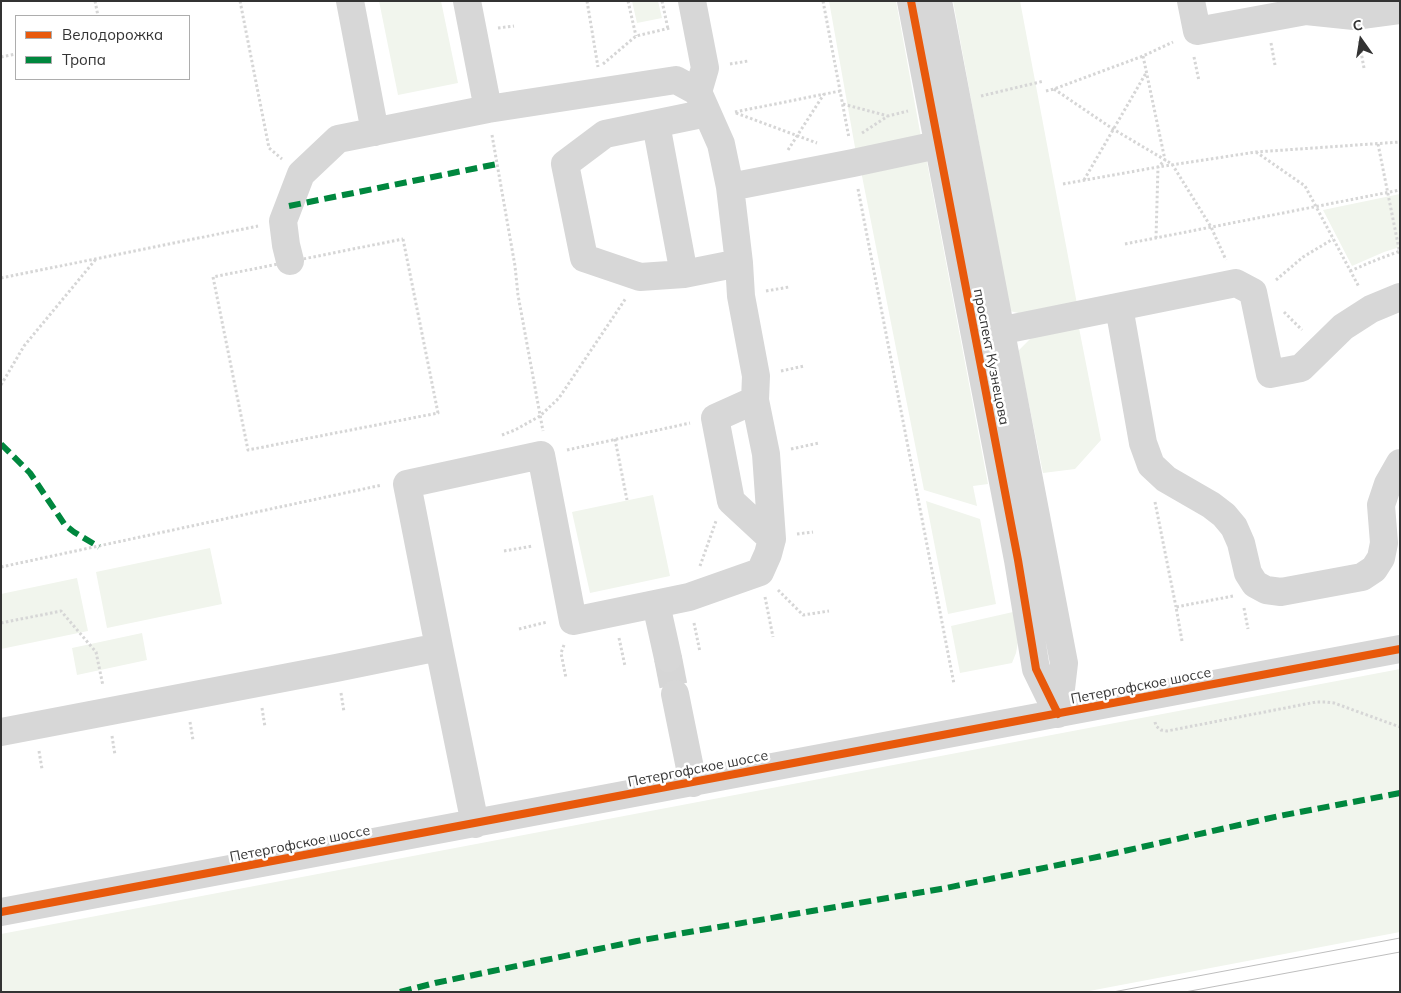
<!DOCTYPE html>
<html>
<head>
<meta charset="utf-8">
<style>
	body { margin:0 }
	#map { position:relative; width:1401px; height:993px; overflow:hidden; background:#fff; font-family:Mulish,sans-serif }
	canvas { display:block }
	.frame { position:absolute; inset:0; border:2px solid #333; pointer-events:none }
	.legend { position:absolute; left:15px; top:15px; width:175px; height:65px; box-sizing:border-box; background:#fff; border:1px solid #adadad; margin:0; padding:6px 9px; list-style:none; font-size:15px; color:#333 }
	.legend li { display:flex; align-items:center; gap:10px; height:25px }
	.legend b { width:25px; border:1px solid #adadad }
	.north { position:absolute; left:1336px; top:15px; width:50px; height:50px; -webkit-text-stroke:4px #fff; paint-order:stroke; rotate:347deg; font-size:14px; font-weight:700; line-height:20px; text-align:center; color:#333 }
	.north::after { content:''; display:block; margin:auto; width:18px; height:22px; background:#333; clip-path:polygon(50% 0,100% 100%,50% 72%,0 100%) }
</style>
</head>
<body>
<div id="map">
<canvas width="1401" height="993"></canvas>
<div class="frame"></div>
<ul class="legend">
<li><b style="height:6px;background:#e8590c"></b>Велодорожка</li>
<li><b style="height:6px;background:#00873e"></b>Тропа</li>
</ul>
<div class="north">С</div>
</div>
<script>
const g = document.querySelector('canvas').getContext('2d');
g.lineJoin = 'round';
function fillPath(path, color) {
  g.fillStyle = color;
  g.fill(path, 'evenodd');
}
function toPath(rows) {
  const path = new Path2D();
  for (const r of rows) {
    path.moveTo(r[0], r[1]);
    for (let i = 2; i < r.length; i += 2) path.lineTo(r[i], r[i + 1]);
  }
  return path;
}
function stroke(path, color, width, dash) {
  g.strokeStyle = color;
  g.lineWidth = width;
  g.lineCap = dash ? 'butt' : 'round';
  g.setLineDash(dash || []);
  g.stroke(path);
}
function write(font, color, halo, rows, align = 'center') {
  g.font = font + ' Mulish,sans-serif';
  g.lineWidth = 5;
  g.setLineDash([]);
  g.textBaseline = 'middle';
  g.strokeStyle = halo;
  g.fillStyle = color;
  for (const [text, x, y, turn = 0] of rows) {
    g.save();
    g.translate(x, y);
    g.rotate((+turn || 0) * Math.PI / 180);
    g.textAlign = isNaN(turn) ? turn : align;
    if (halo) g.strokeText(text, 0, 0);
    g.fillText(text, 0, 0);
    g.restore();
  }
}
fillPath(toPath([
	[379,1,441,1,458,83,398,95],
	[632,1,658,1,662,18,637,23],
	[829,1,896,1,921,137,856,153],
	[953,1,1020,1,1077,304,1026,315,1010,311],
	[926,157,988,484,973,486,977,506,924,490,861,171],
	[1400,194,1400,247,1384,252,1352,266,1323,210],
	[1079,328,1101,440,1075,469,1043,473,1018,351,1031,338],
	[653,495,670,576,590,593,572,512],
	[926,501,980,519,996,604,948,614],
	[210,548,222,604,107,628,96,572],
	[77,578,88,631,1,649,1,594],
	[1013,612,1018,642,1016,653,1012,663,960,673,951,626],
	[142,633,147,660,77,675,72,648],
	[1400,669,1400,932,1084,992,1,992,1,934]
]), '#f1f5ed');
stroke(toPath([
	[668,658,675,694]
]), '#d6d6d6', 28, [28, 14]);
stroke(toPath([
	[95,1,98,16],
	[240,1,269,148,282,159],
	[587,1,598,67],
	[628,1,636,36],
	[662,1,668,29],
	[823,1,849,138],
	[498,28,514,26],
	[1359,41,1364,68],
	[1271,43,1275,65],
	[1143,56,1165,160,1158,167,1156,238],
	[1,57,16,54],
	[1194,57,1199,81],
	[603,64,636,36,670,28],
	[730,64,748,61],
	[1054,89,1113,129,1172,164,1211,227,1226,260],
	[1046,91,1054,89,1143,56,1173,42],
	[981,96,1044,81],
	[843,104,888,116],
	[735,112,840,91],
	[736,113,817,143],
	[862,133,888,116,908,111],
	[492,135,515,266,518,295,543,431],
	[1378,144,1400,254],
	[788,150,824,94],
	[1256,152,1305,186,1359,287],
	[1084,180,1146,73],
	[1063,184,1158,167,1256,152,1400,142],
	[858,189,954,684],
	[403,239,438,413,248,450,213,277,403,239],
	[1125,244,1400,190],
	[1350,271,1376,260,1400,251],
	[1,278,258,226],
	[1276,280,1303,257,1333,239],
	[766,291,789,287],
	[1284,312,1302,330],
	[781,371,804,366],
	[1,385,24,346,96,259],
	[502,435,515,430,540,416,559,398,626,298],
	[615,439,627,500],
	[791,449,819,443],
	[567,450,690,423],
	[1155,502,1176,607],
	[797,534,813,532],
	[504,551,533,546],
	[700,566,716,521],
	[1,567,382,485],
	[778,590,803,615,829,611],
	[765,597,773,637],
	[1244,608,1248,629],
	[1,623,61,611,96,652,103,686],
	[694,623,700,652],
	[519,629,547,622],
	[619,638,625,666],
	[1182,641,1176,607,1233,596],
	[564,645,561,653,566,678],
	[341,693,344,712],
	[262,708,265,727],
	[190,722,193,740],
	[1155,722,1156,726,1161,730,1167,731,1316,702,1326,702,1334,703,1400,727],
	[112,736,115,755],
	[39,751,42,769]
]), '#d6d6d6', 3, [2.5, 2.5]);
stroke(toPath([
	[350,1,375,132],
	[467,1,488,109],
	[911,1,1018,560,1036,669,1058,714],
	[938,1,1064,663,1058,714],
	[1191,1,1197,31,1306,11,1354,16,1400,10],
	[707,113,605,134,565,164,584,258,640,277,684,274,739,263],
	[656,124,684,274],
	[730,187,853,163,956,141],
	[290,261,286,245,283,221,301,174,338,139,488,109,676,80,698,92],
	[1119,307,1143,443,1151,465,1166,479,1211,505,1224,515,1234,527,1241,543,1248,573,1255,584,1266,590,1281,592,1362,577,1374,569,1381,558,1384,543,1381,505,1388,484,1400,463],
	[984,334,1236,283,1253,292,1270,374,1301,368,1343,327,1371,309,1400,297],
	[755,400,715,418,731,501,772,539],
	[656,604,668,658],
	[439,647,407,484,541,455,573,621,689,597,760,572,768,554,772,539,766,454,755,400,756,376,741,296,739,263,730,187,721,144,698,92,705,68,692,1],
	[675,694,693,783],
	[1,732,336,668,439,647,475,824],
	[1,912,1400,649]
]), '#d7d7d7', 28);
stroke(toPath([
	[1113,992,1400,938],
	[1185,992,1400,952]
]), '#bebebe', 1);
stroke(toPath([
	[289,206,497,164],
	[1,444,30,473,65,525,74,532,99,547],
	[400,992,435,983,637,941,946,888,1102,856,1279,816,1400,793]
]), '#00873e', 6, [12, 6]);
stroke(toPath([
	[911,1,1018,560,1036,669,1058,714],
	[1,912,1400,649]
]), '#e8590c', 8);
write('14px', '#333', '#fff', [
	["проспект Кузнецова",991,357,79],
	["Петергофское шоссе",1141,686,-11],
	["Петергофское шоссе",698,769,-11],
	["Петергофское шоссе",300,844,-11]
]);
</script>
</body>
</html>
